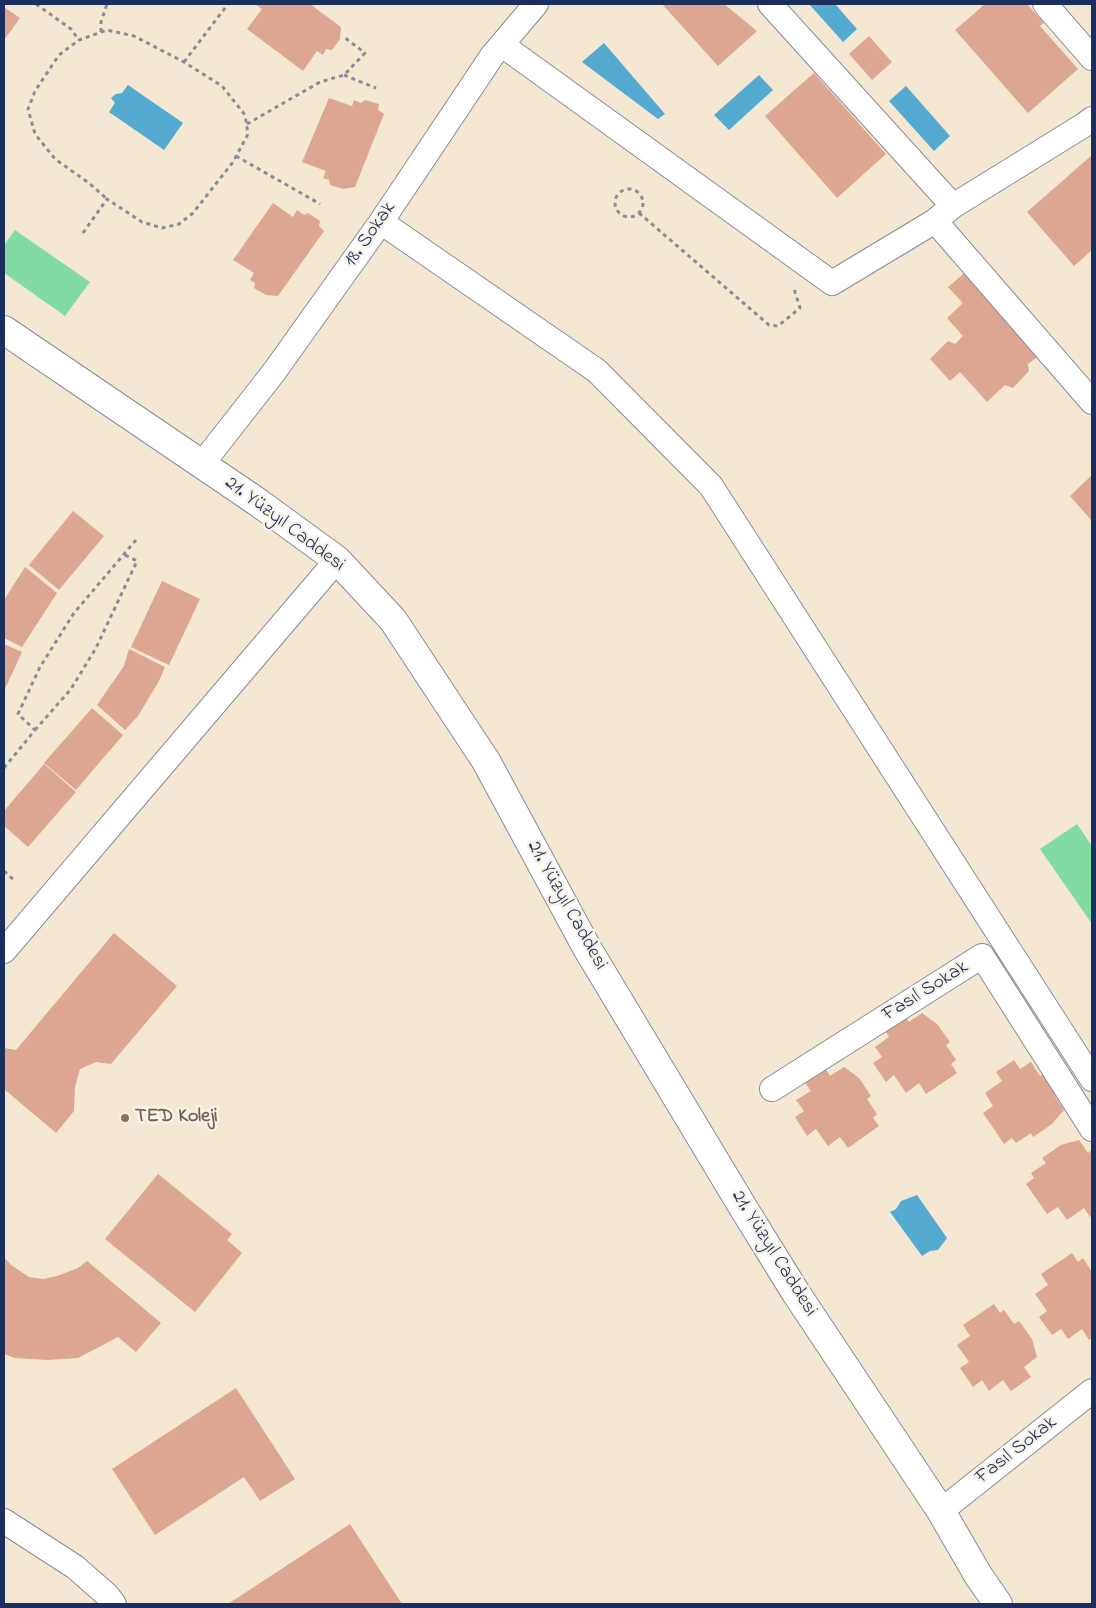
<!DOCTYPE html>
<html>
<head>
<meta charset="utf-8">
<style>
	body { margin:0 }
	#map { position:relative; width:1096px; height:1608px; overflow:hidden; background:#f4e8d2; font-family:"Indie Flower",sans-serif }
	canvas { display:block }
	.frame { position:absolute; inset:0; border:5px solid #1b2f5e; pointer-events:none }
</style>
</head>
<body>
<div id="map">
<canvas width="1096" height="1608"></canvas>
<div class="frame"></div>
</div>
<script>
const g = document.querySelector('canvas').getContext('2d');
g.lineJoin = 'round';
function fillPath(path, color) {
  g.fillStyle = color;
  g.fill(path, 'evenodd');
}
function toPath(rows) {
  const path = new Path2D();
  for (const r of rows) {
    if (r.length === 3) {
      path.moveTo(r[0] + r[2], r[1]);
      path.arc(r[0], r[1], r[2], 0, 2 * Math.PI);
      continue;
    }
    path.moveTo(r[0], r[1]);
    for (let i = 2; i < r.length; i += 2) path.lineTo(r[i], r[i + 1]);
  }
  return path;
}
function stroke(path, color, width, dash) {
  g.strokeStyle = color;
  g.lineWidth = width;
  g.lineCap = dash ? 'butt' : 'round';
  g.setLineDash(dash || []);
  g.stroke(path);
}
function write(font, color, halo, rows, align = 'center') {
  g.font = font + ' "Indie Flower",sans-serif';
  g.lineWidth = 5;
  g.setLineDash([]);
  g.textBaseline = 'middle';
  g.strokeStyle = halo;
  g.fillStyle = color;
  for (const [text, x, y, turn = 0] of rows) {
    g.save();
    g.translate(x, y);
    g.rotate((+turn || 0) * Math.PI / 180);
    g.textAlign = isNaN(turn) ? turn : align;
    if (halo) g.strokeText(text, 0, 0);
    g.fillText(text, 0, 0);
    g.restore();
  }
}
fillPath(toPath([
	[15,230,90,282,65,316,4,273,4,245],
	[1077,824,1092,846,1092,924,1040,849]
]), '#82dca2');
fillPath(toPath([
	[809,4,835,4,857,29,843,42],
	[604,43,665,114,658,119,582,62],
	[759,75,773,90,729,130,714,115],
	[128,85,183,123,164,150,109,112,115,103,111,98,116,94,122,93],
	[906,86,950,136,934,151,889,101],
	[917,1195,947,1238,938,1250,930,1251,922,1256,890,1212,896,1209,901,1201]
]), '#54aad0');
fillPath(toPath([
	[257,4,310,4,341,27,340,39,332,50,326,49,323,55,317,51,303,71,247,29,262,9,256,5],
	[662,4,724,4,757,31,718,66],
	[985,4,1027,4,1044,23,1040,26,1078,69,1028,113,955,30],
	[4,7,20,18,4,40],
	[869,36,892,62,872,80,849,54],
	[814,73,886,154,837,198,765,116],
	[329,98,352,106,354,100,361,103,365,100,379,104,378,110,384,114,355,187,343,189,330,185,329,180,323,178,326,171,302,162],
	[1092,155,1092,250,1074,266,1027,212],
	[273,203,293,217,297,210,304,215,308,213,320,221,319,226,324,231,278,296,266,295,254,288,255,283,250,280,254,273,233,260],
	[968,270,1041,354,1028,364,1029,371,1013,388,1005,385,987,402,960,372,950,381,930,359,948,341,955,344,963,336,947,318,963,303,948,287],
	[1092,475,1092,521,1070,496],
	[73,511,104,536,59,590,29,565],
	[25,567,57,593,22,647,4,638,4,600],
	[162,581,200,599,169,665,131,647],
	[4,644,22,652,4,691],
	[129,649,165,667,159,681,138,716,125,730,97,705,124,666],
	[92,708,123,735,76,790,44,763],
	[44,764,76,792,28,847,4,826,4,811],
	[114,933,177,986,111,1064,96,1062,80,1069,75,1087,74,1111,56,1133,4,1089,4,1048,16,1050],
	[902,1012,909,1022,922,1013,937,1024,950,1042,946,1045,956,1060,951,1064,957,1073,926,1094,919,1083,906,1093,894,1075,886,1082,873,1063,882,1057,875,1047,889,1037,882,1026],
	[1014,1060,1020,1069,1031,1062,1040,1076,1051,1069,1065,1089,1055,1096,1064,1110,1052,1124,1033,1137,1031,1133,1016,1143,1012,1138,1004,1144,983,1113,993,1106,985,1093,1002,1081,996,1072],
	[823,1065,830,1076,844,1067,859,1078,871,1096,867,1099,877,1114,873,1118,879,1126,848,1148,840,1137,828,1146,816,1129,807,1136,795,1117,804,1111,796,1100,811,1091,803,1080],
	[1079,1140,1088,1153,1092,1150,1092,1215,1090,1217,1084,1208,1067,1220,1058,1207,1047,1214,1026,1184,1034,1178,1031,1173,1046,1163,1042,1158,1061,1145],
	[158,1174,232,1234,227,1240,242,1253,195,1312,105,1239],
	[1072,1253,1078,1262,1083,1258,1092,1272,1092,1338,1089,1340,1082,1329,1068,1339,1061,1329,1052,1335,1039,1317,1047,1311,1035,1294,1048,1285,1041,1274],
	[4,1257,11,1265,29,1277,43,1279,57,1276,78,1268,87,1261,161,1323,136,1352,118,1337,78,1358,47,1360,15,1358,4,1354],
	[994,1304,1000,1313,1004,1310,1014,1324,1019,1321,1032,1339,1037,1357,1024,1367,1031,1377,1011,1391,1003,1380,989,1391,982,1380,973,1387,960,1368,969,1362,957,1345,970,1336,963,1325],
	[236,1388,295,1479,260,1501,244,1477,155,1535,112,1469],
	[350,1524,402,1604,228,1604]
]), '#dca691');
const minor = toPath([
	[770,4,953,206],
	[1045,4,1092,58],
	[502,45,832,283,935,221,953,206,1084,125,1092,119],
	[935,221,1092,402],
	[381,222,597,371,711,486,1092,1079],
	[202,464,274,372,381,222,492,56,536,4],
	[4,951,337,560],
	[772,1089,982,956,1092,1129],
	[941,1511,1092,1391],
	[4,1521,75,1567,107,1595,114,1604]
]);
const tertiary = toPath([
	[4,330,259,503,337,560,393,620,486,761,587,948,744,1209,796,1293,941,1511,978,1575,998,1604]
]);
stroke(minor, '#888c98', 26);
stroke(tertiary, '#888c98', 30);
stroke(toPath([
	[36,4,71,29,79,40],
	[101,32,101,22,107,4],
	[184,62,228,4],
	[344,75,376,88],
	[247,124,320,82,344,75,365,53,344,37],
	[236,156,320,204],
	[629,203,14],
	[639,213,769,325,778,326,800,308,794,289],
	[83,233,107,199,142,222,162,228,179,224,193,213,233,162,248,134,245,115,222,86,184,62,134,36,107,30,79,40,59,55,35,91,28,109,35,134,55,159,89,183,107,199],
	[35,730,71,689,96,648,137,561,123,554],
	[4,768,35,730,18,714,40,667,74,613,136,540],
	[4,871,14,880]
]), '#888c98', 3, [4, 4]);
stroke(minor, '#fff', 24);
stroke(tertiary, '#fff', 28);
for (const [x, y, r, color] of [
	[125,1118,5,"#8d6e63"]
]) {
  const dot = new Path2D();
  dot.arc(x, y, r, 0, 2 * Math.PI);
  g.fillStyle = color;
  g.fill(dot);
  stroke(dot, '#f7f3e8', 2);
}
write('20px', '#1b2f5e', '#f7f3e8', [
	["18. Sokak",371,235,-55],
	["21. Yüzyıl Caddesi",284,525,37],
	["21. Yüzyıl Caddesi",566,906,61],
	["Fasıl Sokak",926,992,-32],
	["21. Yüzyıl Caddesi",773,1254,58],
	["Fasıl Sokak",1017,1451,-38]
]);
write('bold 20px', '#785e54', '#f7f3e8', [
	["TED Koleji",135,1118]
], 'left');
</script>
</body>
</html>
